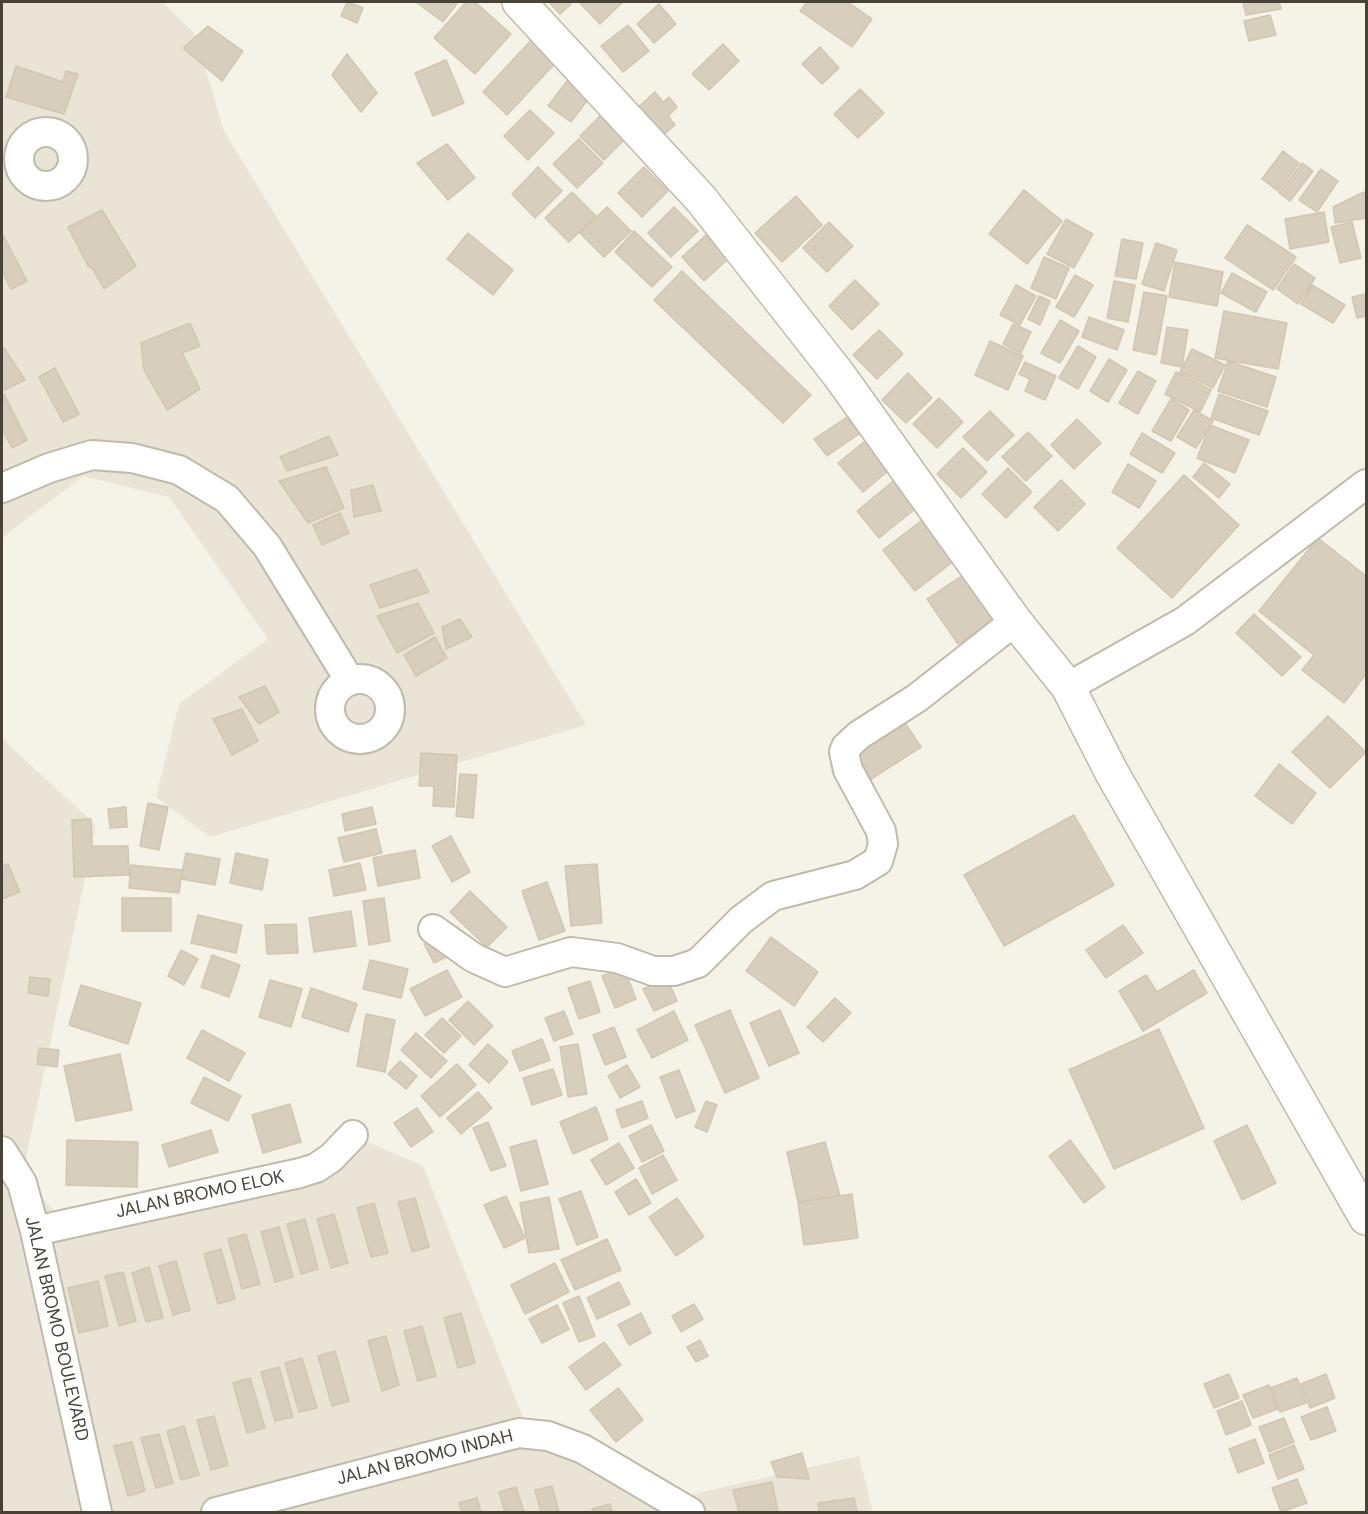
<!DOCTYPE html>
<html>
<head>
<meta charset="utf-8">
<style>
	body { margin:0 }
	#map { position:relative; width:1368px; height:1514px; overflow:hidden; background:#f5f2e8; font-family:"DM Sans",sans-serif }
	canvas { display:block }
	.frame { position:absolute; inset:0; border:3px solid #494236; pointer-events:none }
</style>
</head>
<body>
<div id="map">
<canvas width="1368" height="1514"></canvas>
<div class="frame"></div>
</div>
<script>
const g = document.querySelector('canvas').getContext('2d');
g.lineJoin = 'round';
function fillPath(path, color) {
  g.fillStyle = color;
  g.fill(path, 'evenodd');
}
function toPath(rows) {
  const path = new Path2D();
  for (const r of rows) {
    if (r.length === 3) {
      path.moveTo(r[0] + r[2], r[1]);
      path.arc(r[0], r[1], r[2], 0, 2 * Math.PI);
      continue;
    }
    path.moveTo(r[0], r[1]);
    for (let i = 2; i < r.length; i += 2) path.lineTo(r[i], r[i + 1]);
  }
  return path;
}
function stroke(path, color, width, dash) {
  g.strokeStyle = color;
  g.lineWidth = width;
  g.lineCap = dash ? 'butt' : 'round';
  g.setLineDash(dash || []);
  g.stroke(path);
}
function write(font, color, halo, rows, align = 'center') {
  g.font = font + ' "DM Sans",sans-serif';
  g.lineWidth = 4.5;
  g.setLineDash([]);
  g.textBaseline = 'middle';
  g.strokeStyle = halo;
  g.fillStyle = color;
  for (const [text, x, y, turn = 0] of rows) {
    g.save();
    g.translate(x, y);
    g.rotate((+turn || 0) * Math.PI / 180);
    g.textAlign = isNaN(turn) ? turn : align;
    if (halo) g.strokeText(text, 0, 0);
    g.fillText(text, 0, 0);
    g.restore();
  }
}
fillPath(toPath([
	[4,2,162,2,195,34,224,131,586,725,210,837,156,797,179,704,268,639,169,497,83,476,2,538,2,6],
	[2,739,96,825,22,1177,59,1216,369,1143,423,1166,525,1422,681,1497,859,1456,873,1512,2,1512]
]), '#e9e4d6');
const building = toPath([
	[347,2,363,8,357,23,341,16,347,2],
	[416,2,458,2,443,22,416,2],
	[466,2,475,2,511,34,475,74,434,38,466,2],
	[549,2,569,2,571,4,560,14,549,2],
	[582,2,623,2,600,24,580,3,582,2],
	[807,2,848,2,872,19,852,47,800,11,807,2],
	[1243,2,1279,2,1281,9,1246,15,1243,2],
	[659,4,676,24,654,43,637,24,659,4],
	[1270,15,1276,35,1249,41,1244,21,1270,15],
	[628,25,649,51,623,72,601,46,628,25],
	[208,26,243,51,222,81,183,48,208,26],
	[535,36,560,58,507,115,483,92,535,36],
	[723,44,739,61,709,90,692,74,723,44],
	[820,47,839,68,822,84,802,64,820,47],
	[347,54,377,93,361,112,332,75,347,54],
	[446,60,464,103,433,116,415,73,446,60],
	[16,66,63,82,66,71,78,74,64,114,6,97,16,66],
	[570,77,592,94,571,122,548,106,570,77],
	[860,89,884,113,858,138,834,114,860,89],
	[655,92,663,102,669,97,677,107,668,116,675,125,661,137,636,109,655,92],
	[530,110,554,133,528,160,504,136,530,110],
	[606,110,630,134,604,160,580,136,606,110],
	[579,139,603,163,577,188,553,164,579,139],
	[447,144,475,178,448,200,417,163,447,144],
	[1283,151,1299,163,1278,191,1262,179,1283,151],
	[1302,163,1313,171,1290,201,1279,193,1302,163],
	[538,167,562,191,535,218,512,194,538,167],
	[644,167,668,191,642,217,618,193,644,167],
	[1321,169,1338,181,1317,212,1299,200,1321,169],
	[1024,190,1062,221,1027,264,989,234,1024,190],
	[572,192,596,216,569,242,545,218,572,192],
	[1364,192,1366,197,1366,218,1335,223,1333,207,1364,192],
	[796,196,822,225,782,262,755,233,796,196],
	[607,207,631,231,604,257,580,233,607,207],
	[674,207,698,231,671,257,648,233,674,207],
	[102,210,136,266,104,289,93,269,88,266,68,227,102,210],
	[1324,212,1329,242,1290,249,1285,219,1324,212],
	[1066,219,1093,234,1074,268,1047,254,1066,219],
	[829,222,853,246,827,272,803,248,829,222],
	[1352,222,1361,258,1340,263,1331,227,1352,222],
	[1247,225,1296,257,1273,290,1225,258,1247,225],
	[634,231,672,267,652,287,615,252,634,231],
	[468,233,513,270,493,295,447,259,468,233],
	[3,235,27,281,11,289,2,271,3,235],
	[706,235,728,259,704,281,682,257,706,235],
	[1122,239,1143,243,1136,279,1115,276,1122,239],
	[1156,243,1177,250,1164,291,1142,284,1156,243],
	[1044,257,1069,268,1056,299,1031,288,1044,257],
	[1175,262,1223,272,1217,306,1169,297,1175,262],
	[1294,264,1315,278,1298,304,1277,289,1294,264],
	[682,271,811,395,783,423,654,300,682,271],
	[1232,273,1267,292,1256,312,1221,293,1232,273],
	[1075,275,1093,285,1074,317,1056,307,1075,275],
	[855,280,879,304,852,330,829,306,855,280],
	[1114,281,1135,285,1128,322,1107,318,1114,281],
	[1016,285,1036,296,1020,325,1000,315,1016,285],
	[1312,285,1345,305,1333,323,1301,304,1312,285],
	[1144,292,1167,296,1156,355,1133,350,1144,292],
	[1366,294,1366,316,1357,318,1352,297,1366,294],
	[1039,296,1050,301,1040,325,1028,319,1039,296],
	[1224,311,1287,323,1278,369,1215,358,1224,311],
	[1089,317,1124,330,1117,350,1082,337,1089,317],
	[1060,320,1079,331,1060,363,1041,353,1060,320],
	[190,323,200,346,182,353,200,389,167,410,144,370,141,343,190,323],
	[1013,324,1031,332,1021,353,1003,344,1013,324],
	[1167,327,1188,330,1182,367,1161,363,1167,327],
	[879,330,903,354,877,379,853,355,879,330],
	[990,341,1023,356,1008,390,975,375,990,341],
	[1078,346,1096,357,1078,389,1059,378,1078,346],
	[4,348,25,380,2,391,2,349,4,348],
	[1192,349,1225,365,1213,388,1180,372,1192,349],
	[1109,359,1127,370,1108,402,1090,391,1109,359],
	[1228,361,1276,377,1267,407,1218,391,1228,361],
	[1025,362,1056,376,1045,400,1025,391,1030,379,1019,374,1025,362],
	[55,368,79,414,63,422,39,377,55,368],
	[1138,371,1156,381,1138,414,1119,403,1138,371],
	[1176,372,1211,390,1200,412,1165,394,1176,372],
	[908,373,932,398,906,423,882,400,908,373],
	[4,394,27,440,12,448,2,429,4,394],
	[1219,394,1268,411,1259,435,1211,418,1219,394],
	[939,398,963,422,937,448,913,424,939,398],
	[1171,399,1189,410,1171,441,1152,431,1171,399],
	[1194,410,1213,421,1196,448,1177,437,1194,410],
	[990,411,1014,435,987,461,963,437,990,411],
	[847,417,859,434,827,456,814,439,847,417],
	[1077,419,1101,443,1074,469,1051,445,1077,419],
	[1210,425,1249,440,1235,473,1197,458,1210,425],
	[1028,432,1052,456,1026,481,1002,457,1028,432],
	[1142,433,1175,453,1162,473,1130,454,1142,433],
	[329,436,338,455,287,471,280,457,329,436],
	[865,441,889,470,863,492,838,463,865,441],
	[963,448,987,472,961,498,937,474,963,448],
	[1204,463,1230,484,1219,498,1193,477,1204,463],
	[1128,464,1156,481,1139,508,1112,492,1128,464],
	[326,467,344,508,308,523,279,481,326,467],
	[1008,468,1032,492,1006,518,982,494,1008,468],
	[1184,475,1239,525,1172,598,1117,548,1184,475],
	[897,478,920,505,879,538,857,511,897,478],
	[1061,480,1085,504,1058,531,1034,507,1061,480],
	[373,485,381,511,354,517,351,490,373,485],
	[340,513,349,533,322,545,313,525,340,513],
	[926,517,958,558,915,591,883,550,926,517],
	[1318,538,1366,576,1366,674,1344,703,1302,670,1314,655,1259,611,1318,538],
	[417,569,429,592,380,608,370,585,417,569],
	[969,571,1000,616,958,644,927,599,969,571],
	[418,603,434,633,397,653,377,616,418,603],
	[1254,614,1301,657,1282,676,1236,633,1254,614],
	[460,619,472,637,446,649,442,627,460,619],
	[435,637,447,658,416,676,404,655,435,637],
	[265,686,279,712,259,724,239,697,265,686],
	[242,709,258,741,232,755,213,719,242,709],
	[1328,716,1366,752,1330,788,1292,752,1328,716],
	[905,723,921,747,868,781,852,756,905,723],
	[421,753,457,755,454,807,433,806,434,786,419,786,421,753],
	[1279,764,1316,793,1292,824,1255,796,1279,764],
	[460,774,477,775,473,818,456,816,460,774],
	[148,803,168,807,159,850,140,846,148,803],
	[126,807,127,827,110,828,108,809,126,807],
	[372,807,376,824,345,831,342,814,372,807],
	[1074,815,1114,885,1004,946,964,875,1074,815],
	[91,819,92,846,128,846,129,875,74,877,72,820,91,819],
	[376,829,382,853,344,862,338,838,376,829],
	[451,836,470,872,452,882,432,846,451,836],
	[415,850,420,878,378,886,373,858,415,850],
	[186,853,220,859,215,885,181,879,186,853],
	[236,853,268,860,262,890,230,883,236,853],
	[360,863,366,890,334,896,329,870,360,863],
	[8,864,20,892,2,899,2,867,8,864],
	[597,864,602,923,571,926,565,866,597,864],
	[131,865,182,870,179,893,129,888,131,865],
	[547,882,565,931,539,940,522,891,547,882],
	[470,891,507,927,487,947,450,912,470,891],
	[122,898,171,898,171,931,122,931,122,898],
	[384,898,390,941,369,945,363,901,384,898],
	[351,911,356,946,314,952,309,918,351,911],
	[198,915,242,925,236,953,191,943,198,915],
	[296,924,298,953,267,954,265,925,296,924],
	[1123,925,1143,953,1106,978,1086,950,1123,925],
	[771,937,818,972,794,1006,746,971,771,937],
	[435,938,446,957,434,963,424,944,435,938],
	[181,950,198,959,184,985,168,976,181,950],
	[212,955,240,965,229,997,201,987,212,955],
	[370,960,408,969,401,998,363,989,370,960],
	[624,968,636,999,615,1008,602,976,624,968],
	[447,970,462,997,425,1016,410,989,447,970],
	[1194,970,1207,993,1143,1031,1119,991,1146,975,1157,992,1194,970],
	[30,977,50,979,48,996,28,993,30,977],
	[667,978,677,1001,654,1011,643,989,667,978],
	[270,980,302,989,291,1027,259,1017,270,980],
	[590,981,600,1012,579,1019,568,988,590,981],
	[81,985,141,1003,128,1044,69,1025,81,985],
	[311,988,357,1004,348,1032,302,1017,311,988],
	[835,998,851,1013,823,1042,807,1027,835,998],
	[468,1001,493,1026,474,1045,449,1020,468,1001],
	[730,1010,759,1078,725,1093,695,1025,730,1010],
	[780,1010,799,1053,769,1066,750,1023,780,1010],
	[564,1011,573,1034,554,1041,545,1018,564,1011],
	[674,1011,688,1040,652,1058,637,1030,674,1011],
	[366,1014,395,1020,385,1072,357,1066,366,1014],
	[442,1018,461,1036,444,1053,425,1035,442,1018],
	[614,1027,626,1057,605,1065,593,1035,614,1027],
	[1159,1029,1204,1128,1114,1169,1069,1070,1159,1029],
	[202,1030,245,1053,229,1081,187,1058,202,1030],
	[416,1033,447,1061,431,1078,401,1050,416,1033],
	[542,1039,550,1060,520,1071,512,1051,542,1039],
	[488,1044,508,1062,489,1083,469,1065,488,1044],
	[578,1044,587,1094,568,1097,560,1047,578,1044],
	[39,1048,59,1050,57,1067,37,1064,39,1048],
	[120,1054,132,1110,76,1121,64,1066,120,1054],
	[400,1061,417,1076,406,1089,388,1074,400,1061],
	[457,1064,476,1085,440,1117,421,1096,457,1064],
	[627,1065,640,1087,620,1098,608,1076,627,1065],
	[553,1069,562,1095,532,1105,523,1078,553,1069],
	[679,1070,695,1111,676,1118,660,1077,679,1070],
	[204,1077,241,1096,228,1121,191,1103,204,1077],
	[478,1092,492,1108,461,1134,447,1118,478,1092],
	[642,1101,648,1118,622,1128,616,1110,642,1101],
	[706,1101,717,1105,707,1132,695,1127,706,1101],
	[290,1104,301,1142,263,1153,252,1115,290,1104],
	[596,1107,608,1139,573,1154,560,1122,596,1107],
	[417,1108,433,1132,411,1147,394,1123,417,1108],
	[488,1122,506,1166,491,1171,473,1128,488,1122],
	[651,1125,664,1151,642,1162,629,1136,651,1125],
	[1247,1125,1276,1183,1242,1200,1214,1141,1247,1125],
	[211,1130,218,1152,169,1167,162,1145,211,1130],
	[67,1140,138,1142,137,1187,66,1185,67,1140],
	[536,1140,548,1184,521,1191,510,1147,536,1140],
	[1070,1140,1105,1187,1084,1203,1049,1156,1070,1140],
	[825,1142,840,1196,798,1202,787,1152,825,1142],
	[619,1143,634,1168,606,1185,591,1160,619,1143],
	[663,1155,677,1180,652,1194,639,1168,663,1155],
	[636,1179,651,1203,629,1215,615,1192,636,1179],
	[581,1191,598,1237,577,1245,559,1199,581,1191],
	[852,1194,858,1238,804,1245,798,1202,852,1194],
	[506,1196,525,1238,504,1248,484,1205,506,1196],
	[549,1197,559,1249,529,1253,520,1203,549,1197],
	[415,1198,429,1247,412,1252,398,1202,415,1198],
	[677,1198,704,1237,676,1256,649,1217,677,1198],
	[374,1203,388,1253,371,1257,357,1208,374,1203],
	[334,1214,348,1263,331,1268,317,1219,334,1214],
	[305,1219,318,1269,301,1274,287,1224,305,1219],
	[279,1227,293,1277,275,1282,261,1232,279,1227],
	[246,1234,260,1284,242,1289,228,1239,246,1234],
	[607,1239,621,1270,575,1290,561,1260,607,1239],
	[221,1249,235,1299,218,1304,204,1254,221,1249],
	[176,1261,190,1310,173,1315,159,1266,176,1261],
	[555,1263,569,1292,525,1314,511,1285,555,1263],
	[149,1267,163,1318,146,1322,132,1273,149,1267],
	[123,1272,136,1321,119,1326,105,1276,123,1272],
	[98,1281,108,1326,79,1333,68,1288,98,1281],
	[619,1282,630,1304,597,1319,587,1298,619,1282],
	[579,1296,595,1336,579,1342,563,1303,579,1296],
	[694,1304,703,1319,681,1332,672,1316,694,1304],
	[557,1305,569,1329,542,1343,529,1319,557,1305],
	[461,1313,475,1363,458,1368,444,1318,461,1313],
	[641,1313,651,1333,629,1345,618,1325,641,1313],
	[422,1326,436,1376,418,1381,404,1331,422,1326],
	[386,1336,399,1385,382,1391,368,1341,386,1336],
	[700,1340,708,1356,696,1362,687,1347,700,1340],
	[604,1342,621,1365,586,1390,569,1367,604,1342],
	[335,1351,349,1401,332,1406,318,1356,335,1351],
	[302,1358,317,1408,299,1412,285,1363,302,1358],
	[279,1367,293,1417,275,1421,261,1372,279,1367],
	[1229,1374,1239,1398,1214,1408,1204,1384,1229,1374],
	[1326,1374,1335,1398,1310,1408,1301,1384,1326,1374],
	[250,1378,265,1428,247,1433,233,1383,250,1378],
	[1297,1378,1306,1403,1280,1412,1271,1388,1297,1378],
	[1269,1385,1278,1409,1253,1418,1243,1395,1269,1385],
	[618,1388,643,1420,616,1442,590,1410,618,1388],
	[1242,1401,1251,1425,1226,1435,1217,1411,1242,1401],
	[1327,1407,1336,1431,1311,1440,1301,1417,1327,1407],
	[214,1416,228,1465,211,1470,197,1420,214,1416],
	[1284,1418,1294,1442,1269,1452,1259,1427,1284,1418],
	[184,1426,199,1475,181,1480,167,1431,184,1426],
	[159,1434,173,1483,156,1488,141,1438,159,1434],
	[1255,1439,1264,1463,1238,1473,1229,1449,1255,1439],
	[132,1442,145,1491,128,1496,114,1446,132,1442],
	[1294,1445,1304,1469,1278,1479,1269,1455,1294,1445],
	[802,1453,809,1479,777,1477,771,1462,802,1453],
	[1297,1479,1307,1503,1281,1512,1272,1488,1297,1479],
	[772,1482,778,1512,739,1512,733,1490,772,1482],
	[552,1486,559,1512,541,1512,535,1490,552,1486],
	[516,1487,524,1512,505,1512,499,1492,516,1487],
	[477,1498,481,1512,462,1512,459,1503,477,1498],
	[854,1498,857,1512,819,1512,818,1503,854,1498],
	[610,1504,612,1512,593,1512,592,1509,610,1504]
]);
fillPath(building, '#d8cebd');
stroke(building, '#d3c6af', 1.5);
const minor = toPath([
	[46,159,27],
	[2,488,49,468,92,455,132,458,179,470,227,499,267,546,350,681],
	[360,709,30],
	[1068,687,1185,621,1366,484],
	[433,929,474,958,505,972,571,952,617,958,653,971,674,971,698,963,741,920,773,896,855,875,878,861,883,844,881,831,848,770,844,752,846,747,859,735,917,698,1015,621],
	[2,1151,22,1183,35,1231,97,1512],
	[35,1231,300,1173,316,1168,331,1158,353,1135],
	[216,1512,519,1433,548,1436,583,1449,690,1512]
]);
const tertiary = toPath([
	[519,2,701,199,839,375,1015,621,1068,687,1112,773,1366,1218]
]);
stroke(minor, '#c1baaa', 32);
stroke(tertiary, '#c1baaa', 36);
stroke(minor, '#fff', 28);
stroke(tertiary, '#fff', 33);
write('18px', '#494236', '#fff', [
	["JALAN BROMO ELOK",200,1195,-12],
	["JALAN BROMO BOULEVARD",56,1329,77],
	["JALAN BROMO INDAH",425,1458,-14]
]);
</script>
</body>
</html>
